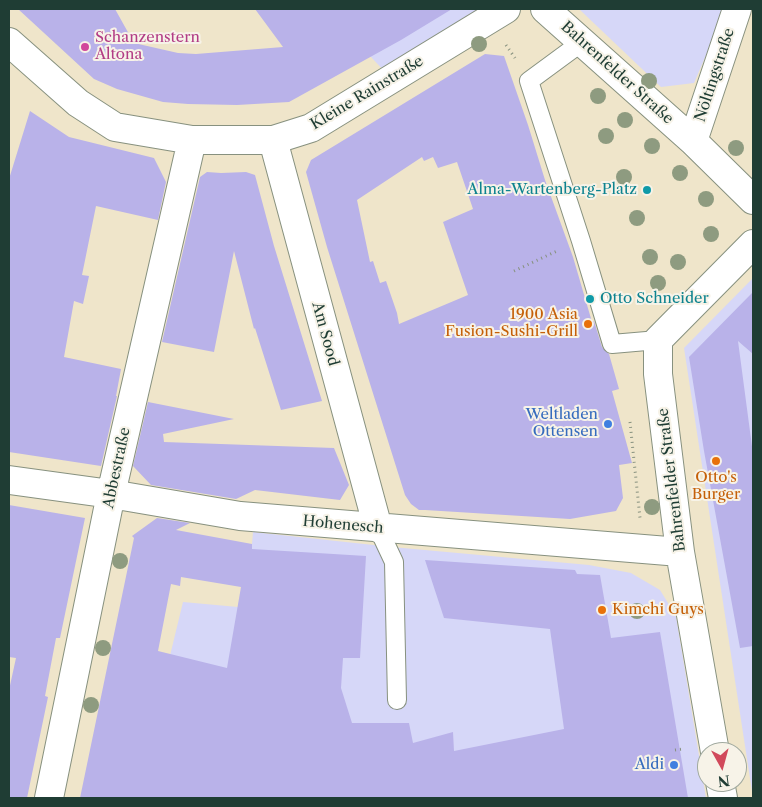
<!DOCTYPE html>
<html>
<head>
<meta charset="utf-8">
<style>
	body { margin:0 }
	#map { position:relative; width:762px; height:807px; overflow:hidden; background:#efe5ca; font-family:"Libre Caslon Text",serif }
	canvas { display:block }
	.frame { position:absolute; inset:0; border:10px solid #1f3d34; pointer-events:none }
	.north { position:absolute; left:697px; top:742px; width:50px; height:50px; box-sizing:border-box; background:#f7f3e8; border:1px solid #a1aaa0; border-radius:50%; rotate:173deg; font-size:14px; font-weight:700; line-height:20px; text-align:center; color:#1f3d34 }
	.north::after { content:''; display:block; margin:auto; width:18px; height:22px; background:#d1495b; clip-path:polygon(50% 0,100% 100%,50% 72%,0 100%) }
</style>
</head>
<body>
<div id="map">
<canvas width="762" height="807"></canvas>
<div class="frame"></div>
<div class="north">N</div>
</div>
<script>
const g = document.querySelector('canvas').getContext('2d');
g.lineJoin = 'round';
function fillPath(path, color) {
  g.fillStyle = color;
  g.fill(path, 'evenodd');
}
function toPath(rows) {
  const path = new Path2D();
  for (const r of rows) {
    path.moveTo(r[0], r[1]);
    for (let i = 2; i < r.length; i += 2) path.lineTo(r[i], r[i + 1]);
  }
  return path;
}
function stroke(path, color, width, dash) {
  g.strokeStyle = color;
  g.lineWidth = width;
  g.lineCap = dash ? 'butt' : 'round';
  g.setLineDash(dash || []);
  g.stroke(path);
}
function write(font, color, halo, rows, align = 'center') {
  g.font = font + ' "Libre Caslon Text",serif';
  g.lineWidth = 4;
  g.setLineDash([]);
  g.textBaseline = 'middle';
  g.strokeStyle = halo;
  g.fillStyle = color;
  for (const [text, x, y, turn = 0] of rows) {
    g.save();
    g.translate(x, y);
    g.rotate((+turn || 0) * Math.PI / 180);
    g.textAlign = isNaN(turn) ? turn : align;
    if (halo) g.strokeText(text, 0, 0);
    g.fillText(text, 0, 0);
    g.restore();
  }
}
fillPath(toPath([
	[326,9,490,9,386,73],
	[579,9,726,9,694,83,661,87],
	[753,278,753,798,684,348],
	[253,532,392,547,589,565,631,573,660,590,676,616,706,798,146,798,150,774,143,767,183,602,238,607,252,544]
]), '#d6d7f8');
fillPath(toPath([
	[18,9,115,9,134,43,178,53,196,54,283,47,255,9,452,9,401,40,289,102,237,105,188,104,163,102,117,89,94,79],
	[485,54,504,56,528,125,545,180,573,257,592,322,594,321,602,347,609,354,619,389,612,391,632,463,619,465,623,498,616,511,570,519,425,510,419,510,411,504,405,495,327,247,306,172,311,160],
	[422,157,424,161,433,157,438,168,457,162,473,209,443,222,468,295,399,324,397,313,386,281,380,283,373,261,370,262,357,200],
	[30,111,69,137,154,158,166,182,158,220,96,206,82,275,89,276,83,304,74,301,64,357,121,369,116,396,117,396,101,466,9,452,9,179],
	[207,172,221,173,246,172,255,175,274,246,322,401,281,410,255,328,254,329,234,251,214,352,162,342,200,177],
	[753,292,753,354,738,341,753,454,753,646,740,648,704,451,689,357],
	[148,402,234,419,163,434,164,442,334,448,349,485,340,500,255,490,236,499,151,485,133,466],
	[9,505,85,518,60,638,56,638,45,696,48,697,27,798,9,798,9,690,16,658,9,657],
	[157,518,190,523,176,530,252,544,252,549,366,556,360,658,343,658,341,688,352,723,409,723,413,743,453,732,454,751,564,729,550,629,444,618,425,560,575,570,577,574,600,575,611,638,660,632,688,798,80,798,134,538,132,536],
	[181,577,241,587,227,668,158,651,171,584,180,586]
]), '#b9b2e9');
const lane = toPath([
	[582,42,529,81,581,241,612,344,658,340],
	[378,528,394,562,397,700]
]);
const street = toPath([
	[545,9,693,141,753,200],
	[9,42,78,103,115,127,192,140,273,140,311,128,506,9],
	[273,140,378,528],
	[693,141,737,9],
	[9,480,111,494,240,516,680,552],
	[715,752,680,552,658,374,658,340,753,244],
	[720,782,723,798],
	[49,798,111,494,192,140]
]);
stroke(lane, '#87917f', 20);
stroke(street, '#87917f', 30);
stroke(toPath([
	[506,45,515,58],
	[514,271,557,251],
	[630,422,640,518],
	[675,750,683,749]
]), '#87917f', 3, [1, 4]);
stroke(lane, '#fff', 18);
stroke(street, '#fff', 28);
g.fillStyle = '#8e9b80';
for (const [x, y] of [
	[479,44],
	[649,81],
	[598,96],
	[625,120],
	[606,136],
	[652,146],
	[736,148],
	[680,173],
	[624,177],
	[706,199],
	[637,218],
	[711,234],
	[650,257],
	[678,262],
	[658,283],
	[652,507],
	[120,561],
	[637,611],
	[103,648],
	[91,705]
]) {
  g.beginPath();
  g.arc(x, y, 8, 0, 2 * Math.PI);
  g.fill();
}
for (const [x, y, r, color] of [
	[85,47,5,"#d1479c"],
	[647,190,5,"#0f9aa8"],
	[590,299,5,"#0f9aa8"],
	[588,324,5,"#e8710a"],
	[608,424,5,"#3f7fe0"],
	[716,461,5,"#e8710a"],
	[602,610,5,"#e8710a"],
	[674,765,5,"#3f7fe0"]
]) {
  const dot = new Path2D();
  dot.arc(x, y, r, 0, 2 * Math.PI);
  g.fillStyle = color;
  g.fill(dot);
  stroke(dot, '#f7f3e8', 2);
}
write('15px', '#b23c85', '#f7f3e8', [
	["Schanzenstern",95,38],
	["Altona",95,55]
], 'left');
write('15px', '#1f3d34', '#f7f3e8', [
	["Bahrenfelder Straße",617,73,42],
	["Nöltingstraße",715,75,-72],
	["Kleine Rainstraße",367,93,-31],
	["Am Sood",325,334,75],
	["Abbestraße",117,468,-78],
	["Bahrenfelder Straße",672,480,-97],
	["Hohenesch",343,525,5]
]);
write('15px', '#0d838f', '#f7f3e8', [
	["Alma-Wartenberg-Platz",637,190],
	["Otto Schneider",600,299,"left"]
], 'right');
write('15px', '#c56008', '#f7f3e8', [
	["1900 Asia",578,315],
	["Fusion-Sushi-Grill",578,332],
	["Otto's",716,478,"center"],
	["Burger",716,495,"center"],
	["Kimchi Guys",612,610,"left"]
], 'right');
write('15px', '#366cbe', '#f7f3e8', [
	["Weltladen",598,415],
	["Ottensen",598,432],
	["Aldi",664,765]
], 'right');
</script>
</body>
</html>
